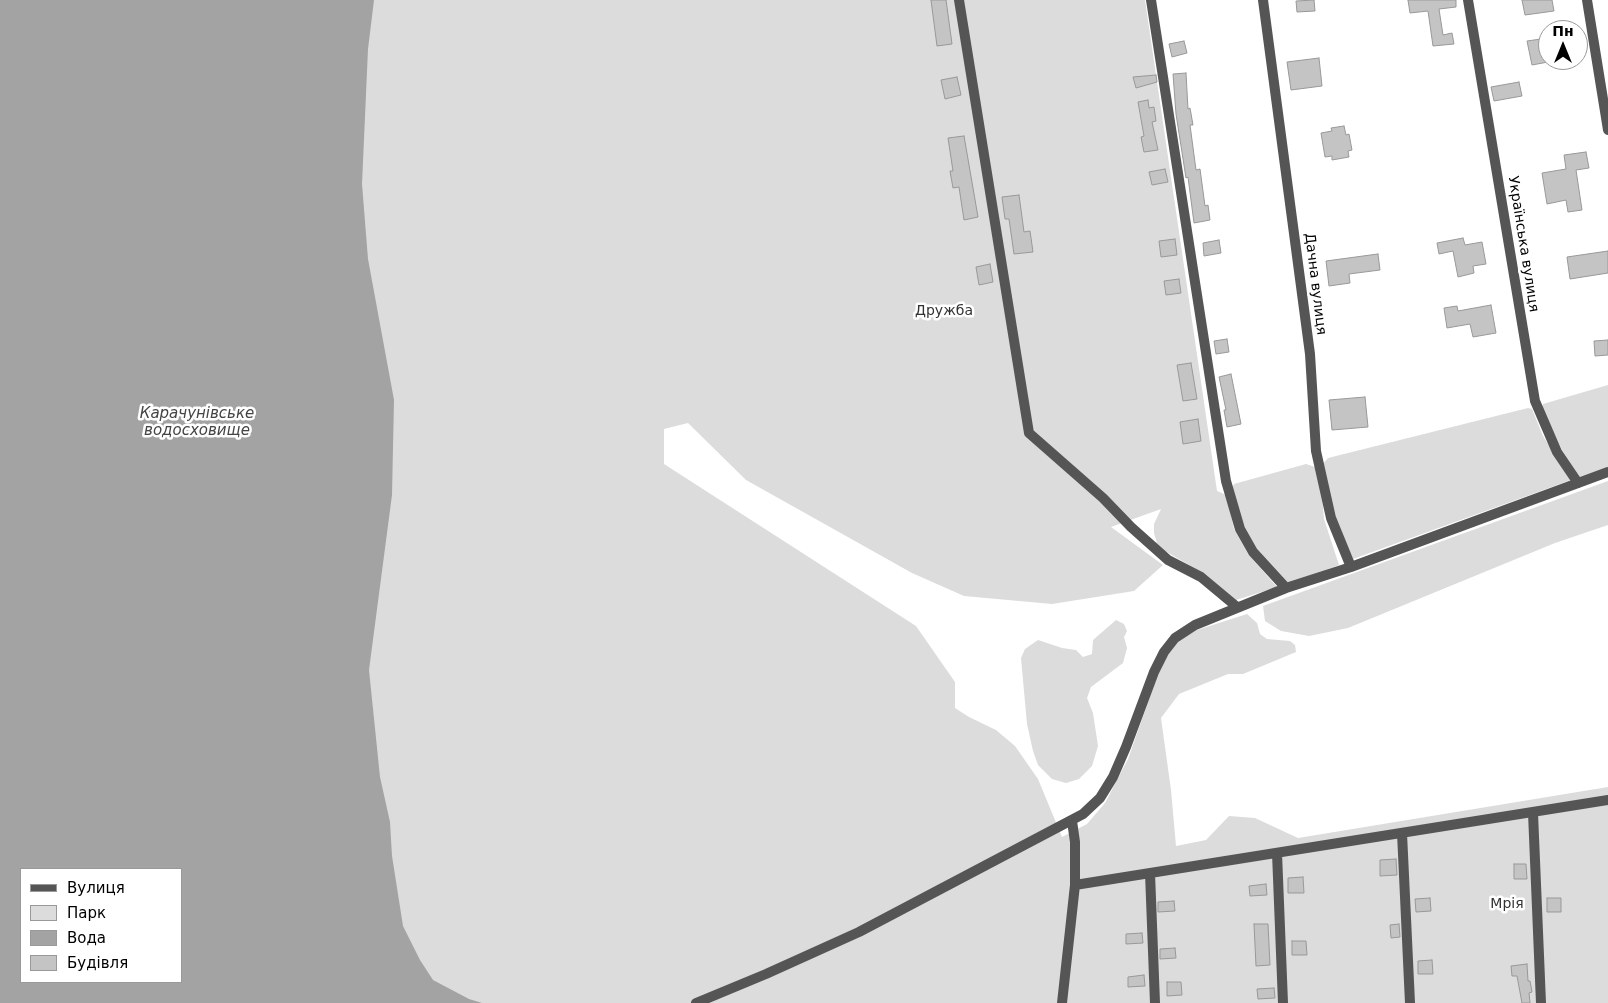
<!DOCTYPE html>
<html>
<head>
<meta charset="utf-8">
<style>
	body { margin:0 }
	#map { position:relative; width:1608px; height:1003px; overflow:hidden; background:#fff; font-family:"DejaVu Sans",sans-serif }
	canvas { display:block }
	.legend { position:absolute; left:20px; top:868px; width:162px; height:115px; box-sizing:border-box; background:#fff; border:1px solid #999; margin:0; padding:6px 9px; list-style:none; font-size:15px; color:#000 }
	.legend li { display:flex; align-items:center; gap:10px; height:25px }
	.legend b { width:25px; border:1px solid #999 }
	.north { position:absolute; left:1538px; top:20px; width:50px; height:50px; box-sizing:border-box; background:#fff; border:1px solid #999; border-radius:50%; rotate:0deg; font-size:14px; font-weight:700; line-height:20px; text-align:center; color:#000 }
	.north::after { content:''; display:block; margin:auto; width:18px; height:22px; background:#000; clip-path:polygon(50% 0,100% 100%,50% 72%,0 100%) }
</style>
</head>
<body>
<div id="map">
<canvas width="1608" height="1003"></canvas>
<ul class="legend">
<li><b style="height:6px;background:#555"></b>Вулиця</li>
<li><b style="height:14px;background:#dcdcdc"></b>Парк</li>
<li><b style="height:14px;background:#a3a3a3"></b>Вода</li>
<li><b style="height:14px;background:#c4c4c4"></b>Будівля</li>
</ul>
<div class="north">Пн</div>
</div>
<script>
const g = document.querySelector('canvas').getContext('2d');
g.lineJoin = 'round';
function fillPath(path, color) {
  g.fillStyle = color;
  g.fill(path, 'evenodd');
}
function toPath(rows) {
  const path = new Path2D();
  for (const r of rows) {
    path.moveTo(r[0], r[1]);
    for (let i = 2; i < r.length; i += 2) path.lineTo(r[i], r[i + 1]);
  }
  return path;
}
function stroke(path, color, width, dash) {
  g.strokeStyle = color;
  g.lineWidth = width;
  g.lineCap = dash ? 'butt' : 'round';
  g.setLineDash(dash || []);
  g.stroke(path);
}
function write(font, color, halo, rows, align = 'center') {
  g.font = font + ' "DejaVu Sans",sans-serif';
  g.lineWidth = 5;
  g.setLineDash([]);
  g.textBaseline = 'middle';
  g.strokeStyle = halo;
  g.fillStyle = color;
  for (const [text, x, y, turn = 0] of rows) {
    g.save();
    g.translate(x, y);
    g.rotate((+turn || 0) * Math.PI / 180);
    g.textAlign = isNaN(turn) ? turn : align;
    if (halo) g.strokeText(text, 0, 0);
    g.fillText(text, 0, 0);
    g.restore();
  }
}
fillPath(toPath([
	[315,0,1145,0,1217,491,1224,494,1227,497,1234,529,1248,554,1277,587,1236,600,1203,573,1158,547,1154,533,1154,524,1161,509,1111,527,1163,565,1134,591,1052,604,964,596,912,573,746,480,688,423,664,429,664,464,916,626,955,682,955,708,969,717,996,730,1015,746,1038,779,1062,837,1087,824,1105,803,1128,759,1158,674,1167,656,1179,641,1197,630,1247,614,1257,623,1260,634,1267,639,1290,641,1295,645,1296,652,1243,674,1228,674,1179,694,1161,718,1171,790,1176,846,1206,840,1229,816,1255,818,1298,838,1608,787,1608,1003,353,1003,390,832,390,822,373,822],
	[1608,385,1608,467,1580,477,1562,450,1542,408,1543,404],
	[1528,408,1532,409,1543,436,1571,480,1353,559,1334,517,1322,465,1328,458],
	[1306,464,1315,467,1322,496,1324,519,1339,565,1288,584,1257,550,1244,527,1232,489,1234,484],
	[1608,481,1608,525,1555,543,1348,628,1309,636,1281,631,1265,621,1263,606],
	[1116,620,1124,624,1127,631,1124,637,1127,648,1123,663,1091,687,1087,698,1093,713,1098,746,1092,766,1079,779,1066,783,1052,779,1038,765,1033,751,1027,724,1021,658,1025,649,1038,640,1062,648,1076,650,1083,657,1092,654,1093,640]
]), '#dcdcdc');
fillPath(toPath([
	[0,0,374,0,368,49,362,184,368,259,394,400,392,495,369,670,380,777,390,822,392,856,403,926,420,960,433,980,469,999,482,1003,0,1003],
	[21,869,181,869,181,982,21,982]
]), '#a3a3a3');
const building = toPath([
	[931,0,946,0,952,44,937,46,931,0],
	[1314,0,1315,11,1297,12,1296,1,1314,0],
	[1408,0,1456,0,1456,7,1439,9,1443,35,1452,33,1454,44,1433,46,1428,11,1410,13,1408,0],
	[1522,0,1552,0,1554,11,1525,15,1522,0],
	[1548,38,1548,62,1532,65,1527,41,1548,38],
	[1184,41,1187,53,1172,57,1169,44,1184,41],
	[1319,58,1322,86,1291,90,1287,62,1319,58],
	[1186,73,1188,109,1190,108,1193,125,1190,125,1196,170,1200,169,1205,206,1208,205,1210,220,1194,223,1188,177,1186,178,1176,114,1173,74,1186,73],
	[1156,75,1157,82,1136,88,1133,77,1156,75],
	[957,77,961,95,945,99,941,80,957,77],
	[1519,82,1522,96,1494,101,1491,87,1519,82],
	[1148,100,1149,108,1154,107,1156,121,1152,122,1158,150,1144,152,1141,137,1144,136,1138,102,1148,100],
	[1344,126,1346,135,1349,134,1352,150,1348,151,1349,157,1332,160,1332,156,1325,157,1321,133,1332,131,1331,128,1344,126],
	[964,136,978,217,964,220,959,187,953,188,950,171,953,171,948,138,964,136],
	[1586,152,1589,168,1576,170,1582,210,1568,212,1566,200,1547,204,1542,173,1566,169,1564,155,1586,152],
	[1165,169,1168,182,1152,185,1149,172,1165,169],
	[1019,195,1024,232,1030,231,1033,252,1014,254,1009,219,1005,219,1002,197,1019,195],
	[1463,238,1465,245,1482,242,1486,264,1473,266,1474,273,1458,277,1453,251,1439,254,1437,243,1463,238],
	[1175,239,1177,255,1161,257,1159,241,1175,239],
	[1219,240,1221,253,1204,256,1203,243,1219,240],
	[1608,251,1608,273,1570,279,1567,257,1608,251],
	[1378,254,1380,270,1349,274,1350,283,1329,286,1326,261,1378,254],
	[990,264,993,282,979,285,976,267,990,264],
	[1179,279,1181,293,1166,295,1164,281,1179,279],
	[1491,305,1496,333,1473,337,1470,324,1447,328,1444,308,1457,306,1458,311,1491,305],
	[1227,339,1229,352,1216,354,1214,341,1227,339],
	[1608,340,1608,355,1595,356,1594,341,1608,340],
	[1191,363,1197,399,1183,401,1177,365,1191,363],
	[1231,374,1241,424,1227,427,1224,410,1226,410,1219,377,1231,374],
	[1365,397,1368,427,1332,430,1329,400,1365,397],
	[1198,419,1201,441,1183,444,1180,422,1198,419],
	[1396,859,1397,875,1380,876,1380,860,1396,859],
	[1514,864,1526,864,1527,879,1514,879,1514,864],
	[1303,877,1304,893,1288,893,1288,878,1303,877],
	[1266,884,1267,895,1250,896,1249,886,1266,884],
	[1430,898,1431,911,1416,912,1415,899,1430,898],
	[1547,898,1561,898,1561,912,1547,912,1547,898],
	[1174,901,1175,911,1158,912,1158,902,1174,901],
	[1254,924,1268,924,1270,965,1256,966,1254,924],
	[1399,924,1400,937,1391,938,1390,925,1399,924],
	[1142,933,1143,943,1126,944,1126,934,1142,933],
	[1292,941,1306,941,1307,955,1292,955,1292,941],
	[1175,948,1176,958,1160,959,1160,949,1175,948],
	[1432,960,1433,974,1418,974,1418,961,1432,960],
	[1527,964,1528,981,1530,981,1532,992,1529,993,1530,1003,1522,1003,1517,976,1512,976,1511,966,1527,964],
	[1144,975,1145,986,1128,987,1128,977,1144,975],
	[1167,982,1181,982,1182,995,1167,996,1167,982],
	[1274,988,1275,998,1258,999,1257,989,1274,988]
]);
fillPath(building, '#c4c4c4');
stroke(building, '#999', 1);
stroke(toPath([
	[959,0,1029,433,1103,498,1131,527,1168,560,1201,577,1237,607],
	[1151,0,1226,481,1240,529,1253,552,1286,588],
	[1263,0,1310,354,1316,451,1331,518,1351,567],
	[1468,0,1535,401,1557,452,1578,483],
	[1587,0,1608,130],
	[1533,813,1541,1003],
	[1402,833,1410,1003],
	[1277,853,1283,1003],
	[1150,873,1155,1003],
	[1075,885,1608,800],
	[696,1003,766,974,859,932,1083,814,1100,798,1113,777,1126,747,1154,672,1164,652,1175,638,1195,625,1286,588,1351,567,1608,472],
	[1062,1003,1075,885,1075,842,1072,821]
]), '#555', 10);
write('14px', '#000', '#fff', [
	["Українська вулиця",1523,244,81],
	["Дачна вулиця",1315,284,83]
]);
write('14px', '#333', '#fff', [
	["Дружба",944,311],
	["Мрія",1507,904]
]);
write('italic 15px', '#444', '#fff', [
	["Карачунівське",197,414],
	["водосховище",197,431]
]);
</script>
</body>
</html>
